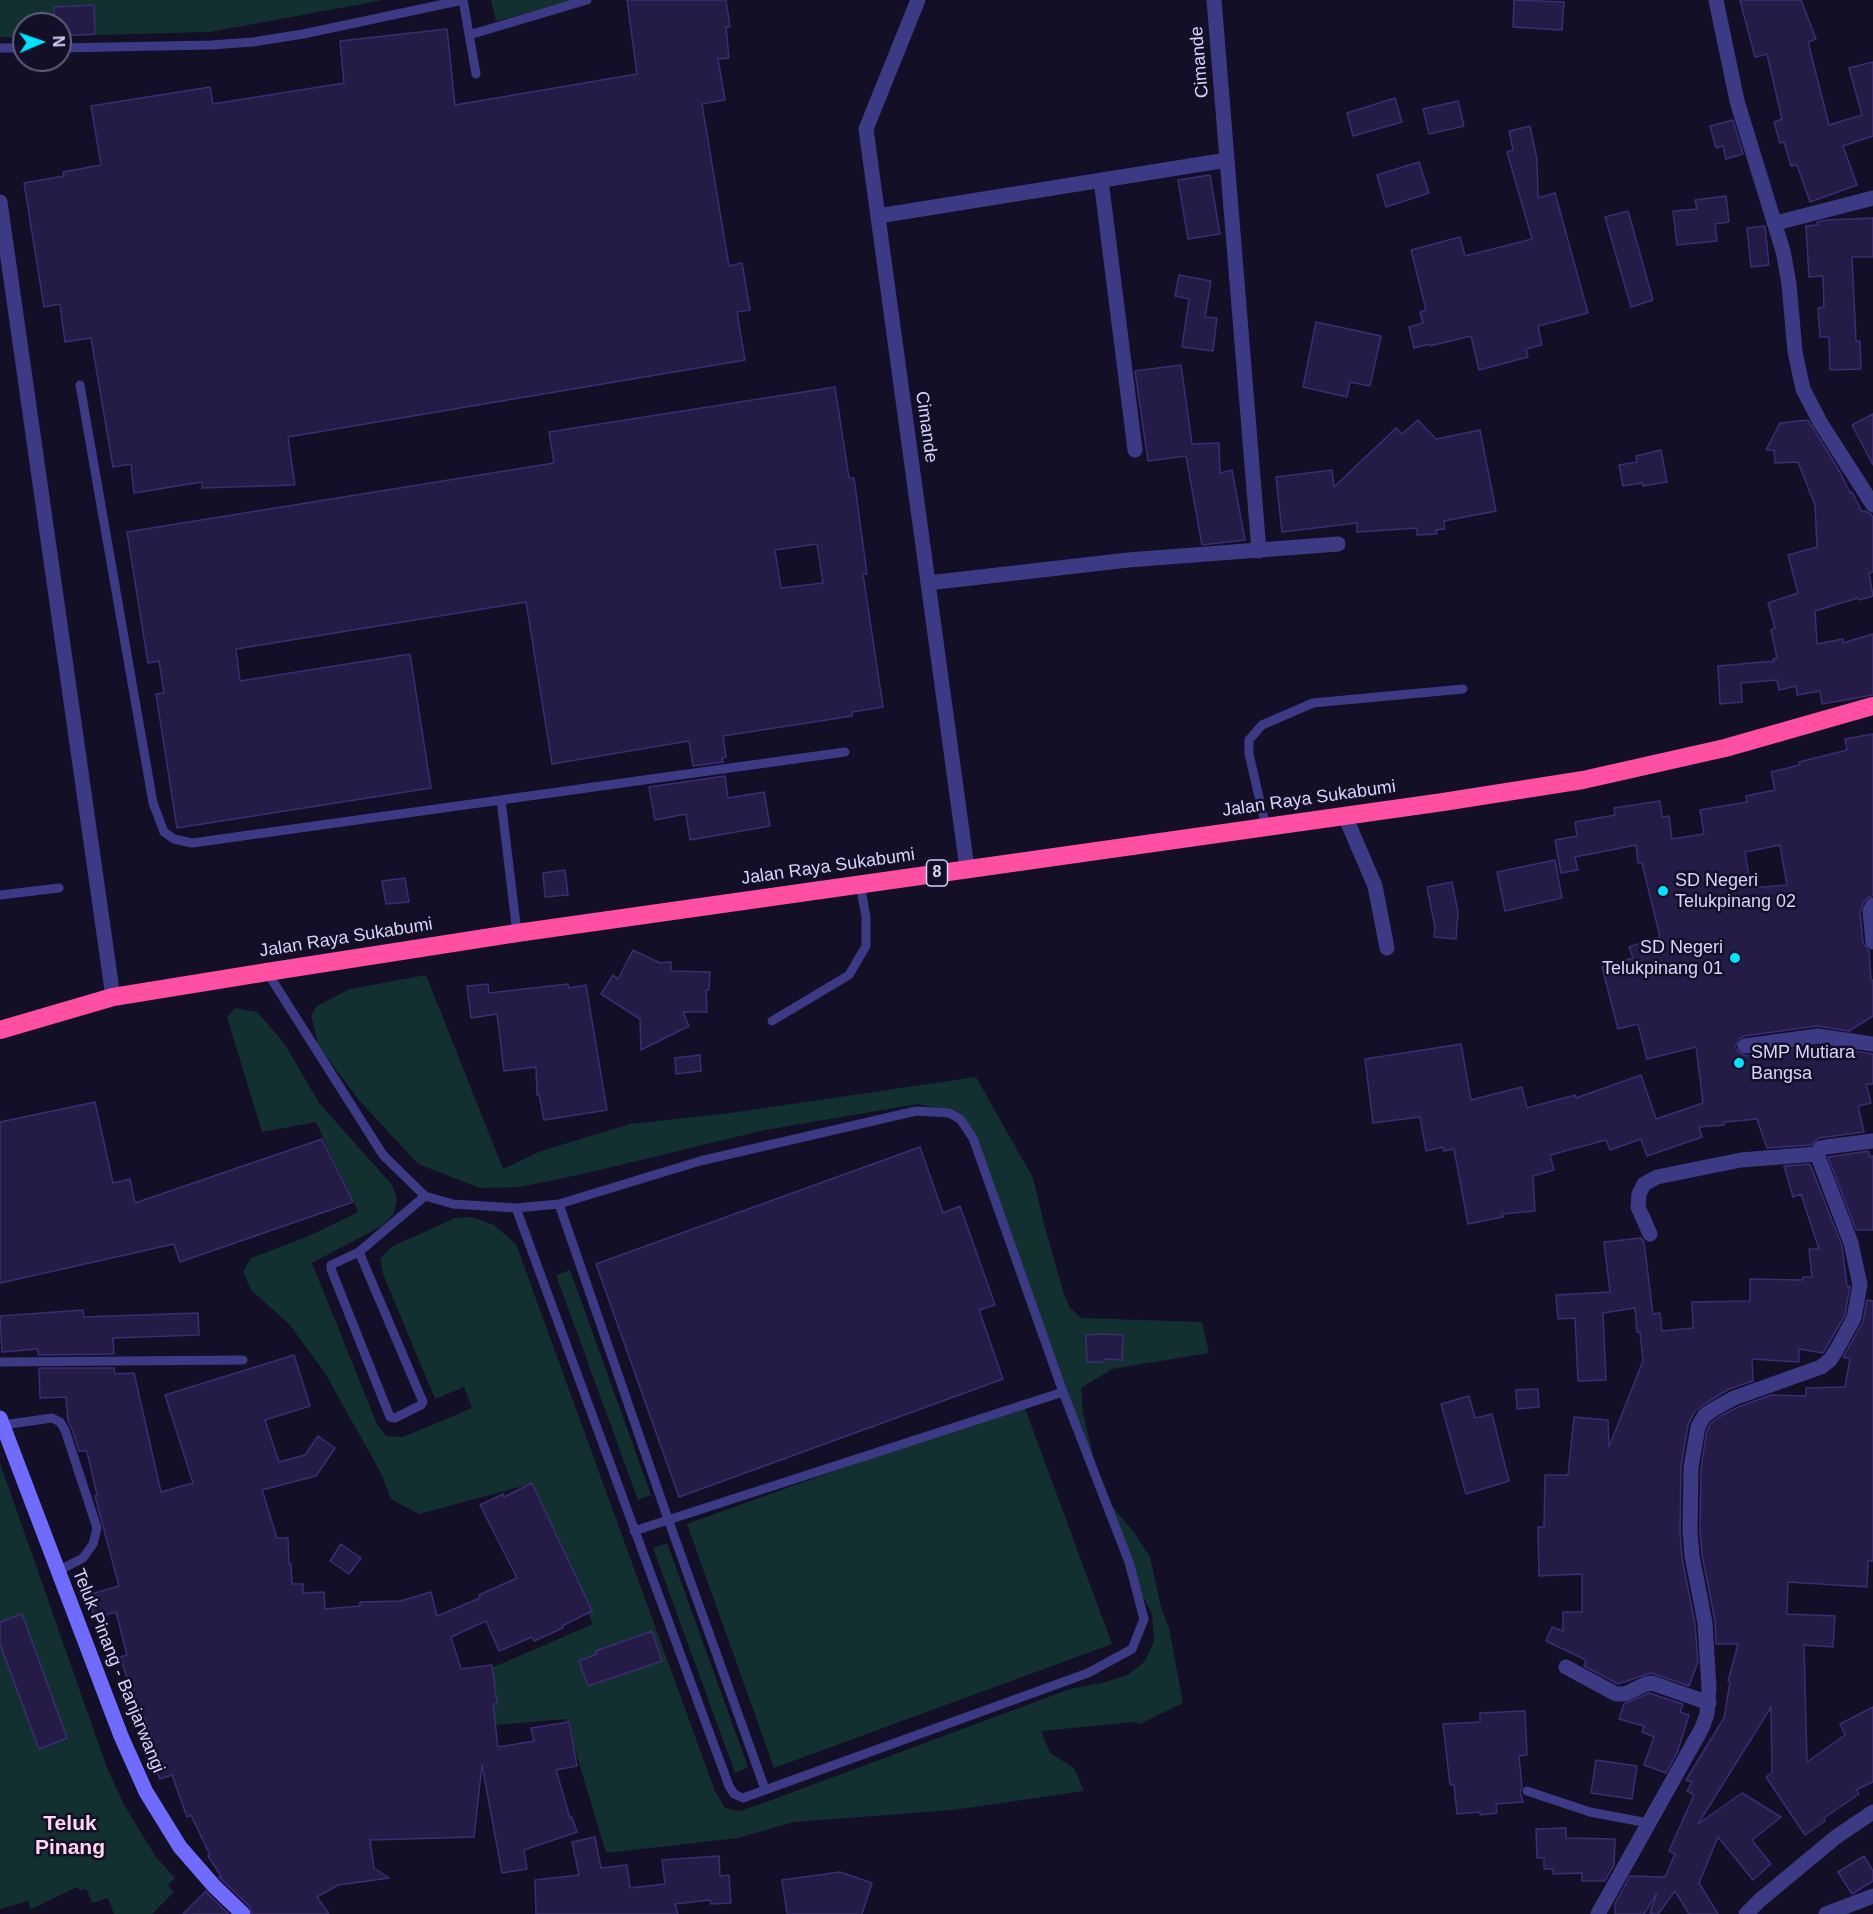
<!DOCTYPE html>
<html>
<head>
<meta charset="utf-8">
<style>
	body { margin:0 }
	#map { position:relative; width:1873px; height:1914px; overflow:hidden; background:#130f26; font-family:Helvetica,sans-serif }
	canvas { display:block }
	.north { position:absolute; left:12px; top:12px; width:60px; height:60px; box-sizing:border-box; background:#130f26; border:2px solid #625e7d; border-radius:50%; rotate:88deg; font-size:16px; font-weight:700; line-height:24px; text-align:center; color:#d9d4ff }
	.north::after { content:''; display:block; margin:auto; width:21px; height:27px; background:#00e5ff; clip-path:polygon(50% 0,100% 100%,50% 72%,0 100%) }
</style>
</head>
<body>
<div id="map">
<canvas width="1873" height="1914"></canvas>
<div class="north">N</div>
</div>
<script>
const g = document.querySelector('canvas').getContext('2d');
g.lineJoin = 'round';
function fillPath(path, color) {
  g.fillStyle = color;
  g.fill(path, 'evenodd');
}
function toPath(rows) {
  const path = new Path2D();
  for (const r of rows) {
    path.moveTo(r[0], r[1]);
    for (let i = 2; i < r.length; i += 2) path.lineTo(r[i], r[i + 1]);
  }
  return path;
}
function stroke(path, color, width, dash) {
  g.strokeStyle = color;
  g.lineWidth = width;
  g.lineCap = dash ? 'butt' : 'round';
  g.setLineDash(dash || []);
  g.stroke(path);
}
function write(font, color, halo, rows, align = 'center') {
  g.font = font + ' Helvetica,sans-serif';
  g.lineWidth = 5;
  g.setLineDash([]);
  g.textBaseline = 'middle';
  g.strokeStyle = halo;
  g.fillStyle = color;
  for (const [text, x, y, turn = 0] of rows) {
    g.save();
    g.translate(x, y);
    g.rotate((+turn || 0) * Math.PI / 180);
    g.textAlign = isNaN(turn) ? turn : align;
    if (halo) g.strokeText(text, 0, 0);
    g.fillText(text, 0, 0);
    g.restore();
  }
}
fillPath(toPath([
	[0,0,383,0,210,32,60,36,60,24,24,24,24,37,0,37],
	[491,0,579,0,496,21],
	[426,975,503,1169,541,1151,630,1124,730,1113,976,1077,1033,1178,1045,1228,1064,1294,1070,1308,1082,1318,1202,1322,1209,1353,1112,1369,1081,1388,1083,1413,1095,1463,1111,1505,1133,1531,1150,1557,1161,1607,1169,1628,1183,1703,1140,1724,1134,1722,1041,1731,1050,1753,1074,1768,1084,1791,953,1810,794,1822,738,1838,606,1853,566,1719,495,1725,489,1669,593,1624,531,1484,419,1514,391,1499,382,1475,325,1373,289,1324,251,1290,243,1272,251,1258,309,1236,358,1212,316,1122,262,1132,227,1017,235,1008,257,1012,284,1043,319,1103,393,1186,397,1200,393,1215,382,1226,312,1263,377,1424,386,1436,403,1437,472,1408,464,1387,435,1399,383,1274,380,1259,391,1247,455,1218,472,1217,494,1225,516,1244,715,1791,725,1808,739,1811,758,1805,1070,1689,1106,1682,1129,1674,1144,1662,1154,1641,1152,1614,1139,1589,983,1159,977,1135,958,1113,918,1104,765,1130,587,1173,520,1187,480,1188,418,1164,358,1099,319,1047,311,1015,317,1006,350,989],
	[570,1270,651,1495,638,1500,556,1275],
	[1023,1403,1112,1644,774,1768,687,1524],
	[0,1463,107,1768,124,1805,156,1857,175,1878,168,1885,174,1892,152,1914,114,1914,108,1898,93,1903,86,1889,80,1891,77,1887,31,1909,28,1901,0,1909],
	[667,1543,748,1767,735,1773,653,1548]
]), '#12302f');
const building = toPath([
	[627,0,726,0,730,27,726,27,729,58,718,59,725,100,702,104,729,266,742,263,750,310,737,312,745,360,288,437,295,485,202,488,202,482,134,493,131,464,113,467,91,338,65,342,60,304,44,307,24,183,64,176,63,172,101,165,91,106,210,87,213,104,344,83,340,41,447,29,455,105,637,74,627,0],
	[1514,0,1564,2,1562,30,1513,27,1514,0],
	[1740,0,1801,0,1816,39,1808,42,1829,125,1862,115,1849,68,1873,62,1873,136,1843,146,1857,185,1810,202,1797,165,1791,166,1784,142,1780,143,1774,122,1782,119,1767,54,1755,57,1740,0],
	[94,5,95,34,60,36,60,24,55,24,54,7,94,5],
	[1395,98,1402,122,1353,136,1347,113,1395,98],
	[1458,101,1464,126,1429,134,1423,109,1458,101],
	[1733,120,1743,154,1726,159,1723,146,1716,148,1710,126,1733,120],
	[1530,126,1537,159,1538,198,1555,193,1588,313,1538,326,1542,345,1526,349,1528,357,1479,370,1471,336,1430,346,1430,344,1414,348,1409,327,1423,323,1420,312,1426,310,1411,250,1460,237,1465,256,1532,239,1507,152,1513,150,1509,131,1530,126],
	[1419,162,1429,193,1386,207,1377,175,1419,162],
	[1210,175,1220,234,1188,239,1178,180,1210,175],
	[1726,196,1729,222,1715,224,1717,241,1677,245,1673,211,1697,209,1695,200,1726,196],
	[1628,211,1653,300,1631,307,1605,217,1628,211],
	[1873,218,1873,257,1852,257,1856,341,1860,341,1861,369,1830,370,1829,337,1820,337,1818,308,1824,307,1823,276,1809,277,1806,226,1818,225,1817,222,1827,220,1873,218],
	[1765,226,1769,265,1751,267,1747,228,1765,226],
	[1179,275,1211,281,1205,317,1217,318,1213,351,1182,347,1189,299,1175,296,1179,275],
	[1316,322,1381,336,1370,386,1350,382,1347,397,1303,387,1316,322],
	[1181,365,1192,444,1219,443,1220,473,1232,470,1245,540,1202,545,1186,456,1148,461,1135,371,1181,365],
	[835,387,849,478,854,478,867,574,863,574,883,707,852,712,852,716,723,736,726,757,722,758,723,762,693,766,689,741,552,764,526,602,236,649,240,681,410,654,431,788,177,828,156,694,164,693,159,661,148,663,127,532,554,463,549,432,835,387],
	[817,544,823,583,781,588,775,550,817,544],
	[1873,414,1873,465,1852,425,1873,414],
	[1418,420,1436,439,1480,430,1496,511,1444,521,1445,529,1436,530,1437,534,1417,535,1417,528,1357,532,1357,523,1282,532,1276,477,1332,470,1334,487,1396,428,1402,434,1418,420],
	[1808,420,1840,472,1850,493,1852,492,1862,512,1865,511,1871,514,1873,518,1873,572,1869,573,1873,596,1859,600,1858,598,1815,611,1817,644,1843,639,1843,643,1873,634,1873,695,1822,704,1820,691,1797,695,1796,686,1779,690,1777,680,1741,683,1742,702,1720,704,1718,666,1774,661,1773,659,1777,658,1771,630,1775,628,1768,603,1798,593,1788,555,1817,547,1815,505,1798,462,1775,463,1774,450,1766,450,1780,423,1808,420],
	[1661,450,1667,482,1643,486,1642,483,1623,486,1619,465,1637,462,1636,456,1661,450],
	[1873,734,1873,895,1865,900,1860,912,1863,943,1869,951,1871,980,1873,980,1873,1016,1849,1031,1817,1026,1744,1036,1739,1039,1735,1047,1738,1052,1746,1056,1818,1046,1824,1047,1814,1053,1848,1050,1873,1054,1873,1084,1866,1084,1871,1103,1858,1106,1864,1132,1819,1138,1812,1145,1767,1148,1757,1119,1724,1122,1724,1125,1699,1127,1702,1137,1647,1156,1641,1139,1610,1150,1606,1140,1550,1155,1554,1170,1533,1176,1535,1211,1502,1214,1503,1217,1468,1224,1454,1149,1444,1151,1443,1147,1426,1151,1420,1117,1373,1123,1365,1059,1461,1044,1471,1100,1522,1087,1527,1108,1575,1095,1576,1098,1641,1075,1656,1119,1703,1103,1696,1047,1647,1059,1638,1024,1618,1029,1602,967,1633,958,1629,947,1660,937,1642,863,1638,863,1636,845,1575,857,1578,870,1561,873,1555,840,1577,836,1575,822,1615,815,1614,808,1660,801,1662,817,1669,816,1672,839,1704,834,1700,810,1747,802,1746,796,1775,790,1771,772,1800,765,1799,762,1847,750,1845,739,1873,734],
	[1780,845,1787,885,1751,888,1745,852,1780,845],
	[725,776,728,798,764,792,770,826,690,840,686,814,655,820,649,787,725,776],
	[1555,860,1562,898,1505,911,1497,872,1555,860],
	[565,870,568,895,545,897,543,873,565,870],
	[405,878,409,902,386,904,382,881,405,878],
	[1452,882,1458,912,1456,939,1434,937,1435,927,1427,887,1452,882],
	[633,950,660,963,671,962,671,971,710,972,709,990,706,990,707,1012,683,1012,689,1026,641,1050,640,1019,601,994,613,975,618,979,633,950],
	[488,984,489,993,568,984,569,988,586,985,607,1110,544,1120,539,1094,537,1095,536,1067,504,1071,497,1014,471,1018,467,986,488,984],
	[700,1055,701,1071,676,1074,675,1058,700,1055],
	[95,1102,113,1183,130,1179,135,1203,322,1139,353,1202,180,1262,174,1244,0,1283,0,1122,95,1102],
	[920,1147,943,1213,960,1206,995,1305,979,1310,1003,1379,679,1497,596,1264,920,1147],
	[1868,1151,1870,1157,1873,1156,1873,1230,1856,1230,1828,1157,1868,1151],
	[1810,1164,1842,1246,1847,1286,1850,1286,1845,1315,1823,1353,1799,1349,1799,1362,1752,1359,1753,1381,1729,1389,1709,1401,1695,1411,1688,1425,1681,1466,1680,1531,1682,1558,1695,1624,1698,1662,1689,1686,1651,1673,1618,1684,1584,1666,1586,1660,1546,1641,1552,1627,1563,1631,1563,1612,1582,1612,1582,1574,1539,1576,1538,1527,1544,1527,1545,1475,1568,1475,1574,1417,1608,1420,1609,1447,1643,1361,1640,1332,1637,1332,1635,1308,1603,1313,1606,1380,1578,1381,1575,1318,1558,1319,1556,1295,1610,1292,1604,1242,1641,1238,1644,1242,1653,1314,1660,1313,1662,1331,1693,1328,1692,1302,1750,1301,1750,1279,1803,1280,1803,1277,1812,1277,1809,1249,1819,1249,1801,1194,1793,1197,1784,1166,1810,1164],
	[1867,1300,1873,1301,1873,1561,1868,1561,1867,1587,1788,1582,1787,1614,1835,1616,1833,1647,1804,1645,1807,1762,1845,1735,1840,1724,1873,1707,1873,1782,1856,1790,1859,1794,1824,1818,1825,1821,1805,1835,1766,1777,1772,1772,1771,1707,1698,1824,1742,1793,1781,1817,1752,1840,1771,1864,1753,1880,1718,1837,1699,1883,1718,1914,1689,1914,1675,1891,1658,1914,1650,1913,1657,1893,1644,1914,1615,1914,1615,1904,1630,1876,1665,1877,1675,1854,1669,1851,1694,1795,1687,1791,1692,1782,1686,1780,1724,1718,1730,1682,1728,1681,1738,1644,1716,1644,1715,1621,1702,1555,1700,1531,1701,1468,1707,1430,1711,1423,1719,1417,1738,1407,1771,1395,1806,1396,1806,1388,1845,1387,1850,1359,1843,1357,1863,1322,1867,1300],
	[83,1310,84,1317,198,1313,199,1335,113,1338,114,1354,38,1355,38,1349,2,1352,0,1316,83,1310],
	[1103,1334,1123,1335,1122,1360,1104,1359,1104,1362,1087,1362,1086,1335,1103,1334],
	[294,1355,310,1406,265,1420,279,1462,305,1455,318,1436,335,1448,316,1476,262,1490,277,1538,288,1538,289,1564,291,1564,292,1584,303,1584,303,1593,324,1592,325,1609,360,1606,360,1602,400,1601,431,1592,437,1616,480,1598,479,1595,517,1578,480,1505,503,1494,504,1497,532,1483,592,1611,562,1626,563,1628,534,1641,532,1637,499,1651,486,1621,451,1637,461,1669,492,1665,497,1704,493,1704,498,1747,534,1741,531,1728,569,1722,577,1766,556,1770,570,1818,572,1817,577,1832,524,1850,527,1869,502,1873,482,1765,474,1837,370,1840,374,1868,389,1878,338,1885,317,1897,329,1914,252,1914,250,1907,219,1877,221,1876,208,1856,210,1855,191,1815,187,1817,172,1775,160,1779,149,1750,155,1748,145,1718,142,1719,132,1686,130,1687,120,1657,127,1655,116,1612,95,1618,88,1595,119,1586,95,1496,97,1495,87,1451,79,1451,72,1429,68,1421,66,1397,40,1398,39,1368,114,1368,115,1374,134,1373,161,1492,193,1483,165,1395,294,1355],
	[1538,1389,1539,1407,1517,1409,1516,1390,1538,1389],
	[1469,1396,1475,1418,1492,1414,1509,1481,1466,1494,1441,1404,1469,1396],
	[341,1544,361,1558,349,1574,330,1561,341,1544],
	[22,1614,67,1738,39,1749,0,1644,0,1622,22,1614],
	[652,1631,662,1661,588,1686,579,1661,597,1654,596,1651,652,1631],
	[1649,1693,1683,1704,1680,1712,1689,1715,1677,1753,1666,1773,1644,1765,1654,1737,1642,1732,1644,1726,1619,1719,1624,1704,1649,1693],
	[1525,1711,1527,1755,1519,1756,1522,1787,1520,1792,1523,1802,1496,1804,1497,1813,1480,1815,1480,1812,1457,1814,1454,1784,1450,1785,1443,1724,1480,1722,1480,1713,1525,1711],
	[1596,1760,1637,1766,1632,1799,1591,1793,1596,1760],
	[1566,1828,1566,1838,1615,1839,1614,1865,1605,1881,1582,1881,1582,1873,1553,1874,1553,1869,1544,1869,1544,1858,1537,1858,1536,1829,1566,1828],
	[595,1837,601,1868,627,1865,630,1888,665,1884,662,1860,719,1856,720,1876,729,1875,731,1903,711,1904,710,1900,675,1904,678,1914,536,1914,535,1880,579,1875,572,1842,595,1837],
	[1864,1856,1873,1871,1873,1881,1852,1894,1838,1872,1864,1856],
	[840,1872,872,1883,862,1914,787,1914,782,1880,840,1872],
	[206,1891,207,1893,229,1914,183,1914,206,1891]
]);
fillPath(building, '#241b47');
stroke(building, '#3b2d73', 1.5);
stroke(toPath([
	[463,0,476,74],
	[469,35,587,0],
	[0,48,24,48],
	[60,48,211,45,253,42,303,34,463,0],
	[80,385,153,803,164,832,174,839,192,843,845,752],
	[501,800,517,933],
	[1266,827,1249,754,1249,740,1262,725,1313,703,1463,689],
	[0,895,59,888],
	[267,972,383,1155,425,1196,453,1204,516,1208,559,1204,700,1161,916,1111,949,1113,960,1119,973,1138,1063,1392,1129,1562,1144,1619,1132,1649,1088,1673,743,1798,734,1794,729,1786,516,1208],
	[772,1021,849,975,866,946,866,917,860,884],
	[559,1204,668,1519,765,1789],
	[359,1252,423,1402,421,1405,395,1418,390,1417,331,1269,331,1265,359,1252,425,1196],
	[0,1362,243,1360],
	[3,1425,52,1418,60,1422,65,1430,97,1528,93,1544,83,1558,58,1571],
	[634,1531,1063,1392],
	[1527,1791,1590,1812,1648,1823]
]), '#3d3a85', 9);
stroke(toPath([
	[918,0,866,129,967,868],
	[1214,0,1259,551],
	[1716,0,1737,101,1783,251,1789,284,1795,352,1803,389,1820,422,1873,505],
	[1101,180,1135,450],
	[0,202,113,997],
	[878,216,1227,160],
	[1776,223,1873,198],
	[928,583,1128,560,1338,544],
	[1345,816,1375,886,1387,948],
	[1873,905,1870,911,1873,942],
	[1745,1046,1818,1036,1873,1044],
	[1650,1234,1638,1207,1639,1194,1644,1184,1657,1177,1741,1160,1817,1154],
	[1566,1667,1616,1694,1625,1694,1646,1684,1652,1683,1709,1703],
	[1598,1914,1702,1728,1707,1714,1709,1688,1705,1623,1692,1556,1690,1531,1691,1467,1698,1427,1704,1416,1714,1409,1734,1398,1821,1367,1830,1360,1837,1349,1854,1318,1860,1285,1851,1243,1817,1154,1821,1148,1826,1147,1873,1141],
	[1746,1914,1760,1900,1836,1837,1873,1812],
	[1826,1914,1873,1896]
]), '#3d3a85', 15);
stroke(toPath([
	[0,1418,121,1736,146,1792,180,1847,214,1886,243,1914]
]), '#6f6bff', 15);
stroke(toPath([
	[0,1030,113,997,267,972,517,933,1443,802,1583,780,1725,748,1873,706]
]), '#ff4fa3', 18);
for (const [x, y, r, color] of [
	[1663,891,6,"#00e5ff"],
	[1735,958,6,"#00e5ff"],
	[1739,1063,6,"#00e5ff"]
]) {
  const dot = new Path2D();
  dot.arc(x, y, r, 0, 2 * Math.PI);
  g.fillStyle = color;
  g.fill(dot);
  stroke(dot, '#130f26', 2);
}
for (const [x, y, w] of [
	[937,873,21]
]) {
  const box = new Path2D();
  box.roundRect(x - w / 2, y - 13, w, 26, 4.5);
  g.fillStyle = '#130f26';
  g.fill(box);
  stroke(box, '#d9d4ff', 1.5);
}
write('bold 16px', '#d9d4ff', null, [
	["8",937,873]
]);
write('18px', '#d9d4ff', '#130f26', [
	["Cimande",1200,62,-95],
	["Cimande",926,427,82],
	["Jalan Raya Sukabumi",1309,799,-8],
	["Jalan Raya Sukabumi",828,867,-8],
	["Jalan Raya Sukabumi",346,938,-9],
	["Teluk Pinang - Banjarwangi",118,1671,68]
]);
write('18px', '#d9d4ff', '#130f26', [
	["SD Negeri",1675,881],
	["Telukpinang 02",1675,902],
	["SD Negeri",1723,948,"right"],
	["Telukpinang 01",1723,969,"right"],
	["SMP Mutiara",1751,1053],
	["Bangsa",1751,1074]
], 'left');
write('bold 21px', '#ffd6f0', '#130f26', [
	["Teluk",70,1824],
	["Pinang",70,1848]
]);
</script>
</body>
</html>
